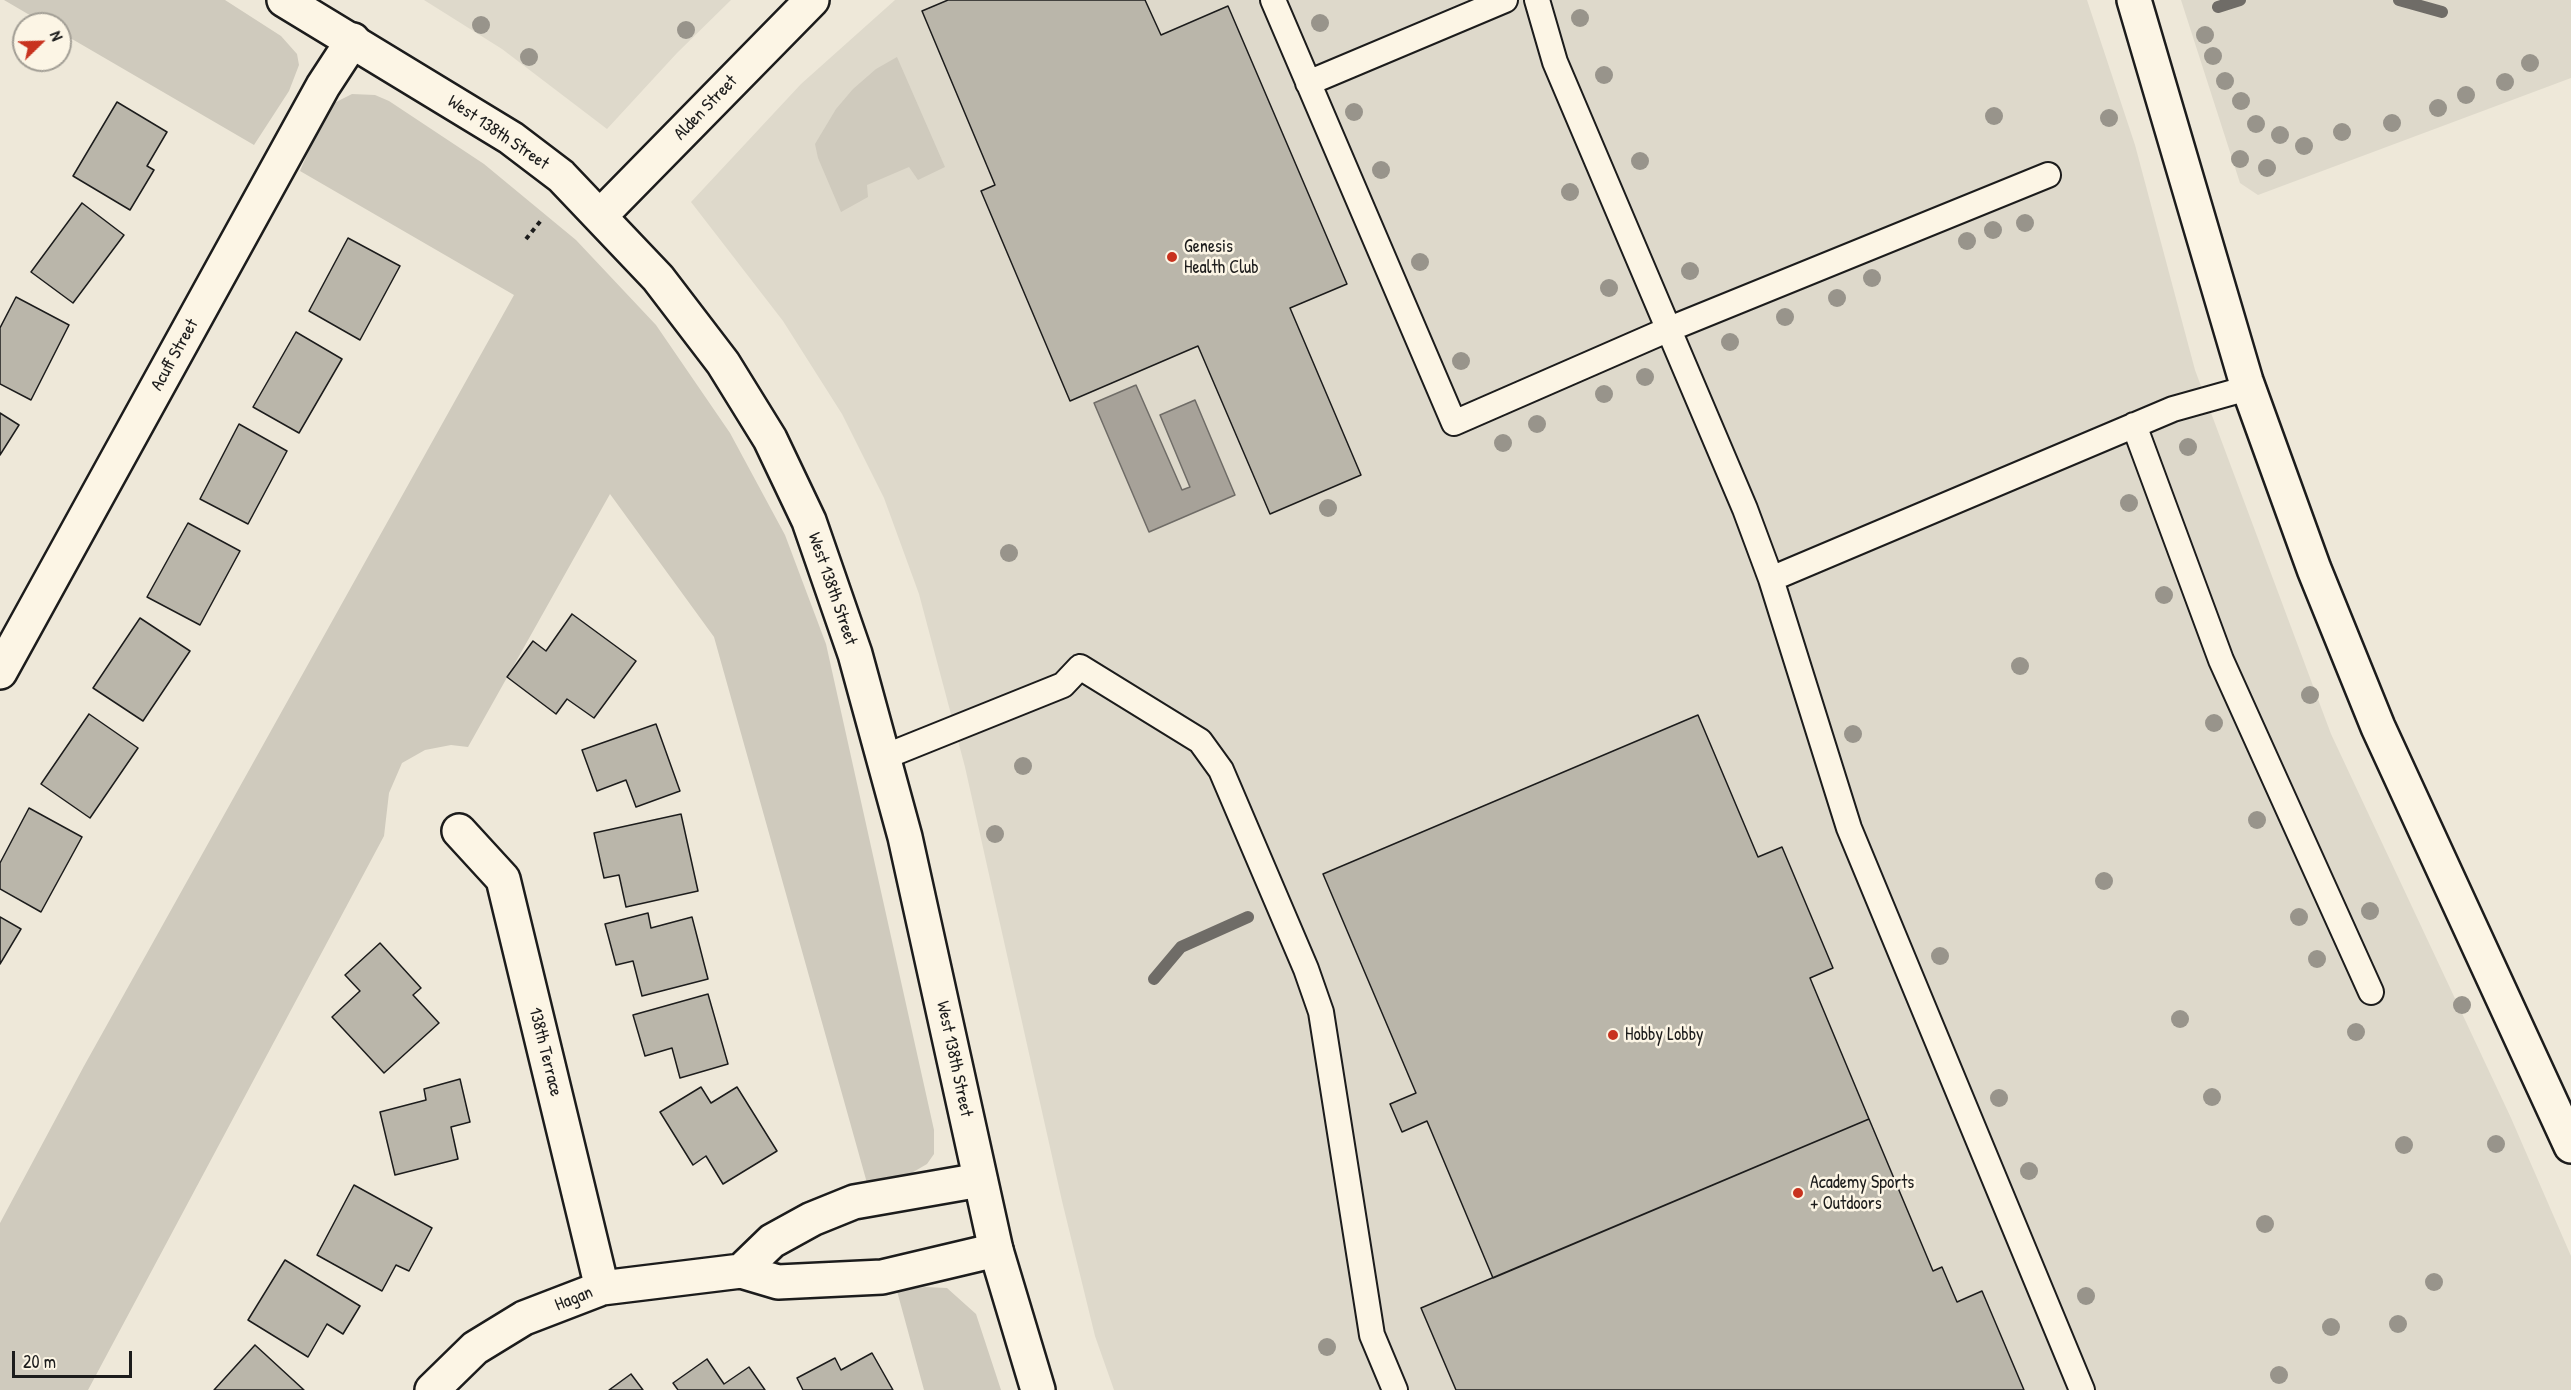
<!DOCTYPE html>
<html>
<head>
<meta charset="utf-8">
<style>
	body { margin:0 }
	#map { position:relative; width:2571px; height:1390px; overflow:hidden; background:#eee8d9; font-family:"Patrick Hand",sans-serif }
	canvas { display:block }
	.north { position:absolute; left:12px; top:12px; width:60px; height:60px; box-sizing:border-box; background:#fcf5e5; border:2px solid #a29e95; border-radius:50%; rotate:67deg; font-size:16px; font-weight:700; line-height:24px; text-align:center; color:#1c1c1c }
	.north::after { content:''; display:block; margin:auto; width:21px; height:27px; background:#c8321e; clip-path:polygon(50% 0,100% 100%,50% 72%,0 100%) }
	.scale { position:absolute; left:12px; top:1351px; width:120px; height:27px; box-sizing:border-box; border:3px solid #1c1c1c; border-top:0; padding-left:8px; font-size:18px; line-height:21px; white-space:nowrap; color:#1c1c1c; -webkit-text-stroke:4px #fcf5e5; paint-order:stroke }
</style>
</head>
<body>
<div id="map">
<canvas width="2571" height="1390"></canvas>
<div class="north">N</div>
<div class="scale">20 m</div>
</div>
<script>
const g = document.querySelector('canvas').getContext('2d');
g.lineJoin = 'round';
function fillPath(path, color) {
  g.fillStyle = color;
  g.fill(path, 'evenodd');
}
function toPath(rows) {
  const path = new Path2D();
  for (const r of rows) {
    path.moveTo(r[0], r[1]);
    for (let i = 2; i < r.length; i += 2) path.lineTo(r[i], r[i + 1]);
  }
  return path;
}
function stroke(path, color, width, dash) {
  g.strokeStyle = color;
  g.lineWidth = width;
  g.lineCap = dash ? 'butt' : 'round';
  g.setLineDash(dash || []);
  g.stroke(path);
}
function write(font, color, halo, rows, align = 'center') {
  g.font = font + ' "Patrick Hand",sans-serif';
  g.lineWidth = 5;
  g.setLineDash([]);
  g.textBaseline = 'middle';
  g.strokeStyle = halo;
  g.fillStyle = color;
  for (const [text, x, y, turn = 0] of rows) {
    g.save();
    g.translate(x, y);
    g.rotate((+turn || 0) * Math.PI / 180);
    g.textAlign = isNaN(turn) ? turn : align;
    if (halo) g.strokeText(text, 0, 0);
    g.fillText(text, 0, 0);
    g.restore();
  }
}
fillPath(toPath([
	[424,0,731,0,677,53,607,129,502,49],
	[895,0,2087,0,2135,145,2195,370,2331,734,2511,1118,2571,1256,2571,1390,1114,1390,1095,1336,1062,1201,965,767,919,594,884,498,842,414,783,321,691,202,801,84],
	[2181,0,2571,0,2571,78,2258,195,2240,183]
]), '#ded9cb');
fillPath(toPath([
	[4,0,225,0,281,36,297,54,299,65,289,91,254,145,60,32,60,24,45,24],
	[897,57,945,167,918,180,909,167,867,185,868,197,841,212,818,158,815,144,836,109,853,89,876,69],
	[352,94,375,95,389,101,484,164,576,240,656,325,730,433,785,535,826,644,934,1130,934,1154,927,1164,903,1178,867,1183,714,637,610,494,468,747,451,745,425,750,402,763,389,793,384,836,88,1390,0,1390,0,1223,84,1066,514,295,300,171,325,113,332,104],
	[925,1287,947,1288,976,1314,1001,1390,924,1390,897,1291]
]), '#cfcabd');
const water = toPath([
	[1136,385,1182,490,1190,487,1160,415,1195,400,1235,495,1149,532,1094,403,1136,385]
]);
fillPath(water, '#a7a299');
stroke(water, '#6f6c67', 1.5);
stroke(toPath([
	[2399,0,2442,12],
	[2218,7,2240,0],
	[1154,979,1181,947,1248,917]
]), '#6f6c67', 12);
const building = toPath([
	[948,0,1145,0,1161,35,1228,6,1347,284,1290,308,1361,475,1270,514,1198,346,1070,401,981,191,995,185,922,11,948,0],
	[117,102,167,132,147,166,154,170,130,210,73,176,117,102],
	[82,203,124,235,73,303,31,272,82,203],
	[348,238,400,266,360,340,309,311,348,238],
	[16,297,69,325,31,400,0,384,0,328,16,297],
	[296,332,342,359,299,433,253,407,296,332],
	[0,413,19,425,0,455,0,413],
	[239,424,287,451,248,524,200,499,239,424],
	[188,523,240,551,200,625,147,597,188,523],
	[572,614,636,661,594,718,567,699,556,714,507,677,533,641,546,651,572,614],
	[140,618,190,651,143,721,93,688,140,618],
	[89,714,138,748,90,818,41,784,89,714],
	[1698,715,1758,857,1782,847,1833,968,1810,978,1869,1119,1493,1278,1427,1121,1402,1132,1390,1104,1416,1093,1323,874,1698,715],
	[656,724,680,791,636,807,626,780,597,791,582,750,656,724],
	[29,808,82,837,41,912,0,889,0,863,29,808],
	[681,814,698,891,626,907,619,875,604,878,594,833,681,814],
	[648,913,651,928,692,917,708,979,642,996,633,961,616,965,605,924,648,913],
	[0,917,21,929,0,964,0,917],
	[380,943,421,988,413,995,439,1023,384,1073,332,1017,360,991,345,975,380,943],
	[708,994,728,1064,680,1078,672,1048,645,1056,633,1015,708,994],
	[460,1079,470,1122,451,1127,458,1159,395,1175,380,1112,426,1100,424,1089,460,1079],
	[701,1087,711,1103,737,1087,777,1151,723,1184,706,1156,693,1165,660,1112,701,1087],
	[1869,1119,1933,1271,1942,1267,1957,1302,1982,1291,2024,1390,1456,1390,1421,1308,1869,1119],
	[354,1185,432,1228,409,1271,396,1265,382,1291,317,1255,354,1185],
	[285,1260,360,1306,343,1334,327,1324,308,1357,248,1320,285,1260],
	[255,1345,304,1390,214,1390,255,1345],
	[872,1353,893,1390,803,1390,797,1378,835,1358,841,1370,872,1353],
	[707,1359,724,1384,749,1367,765,1390,678,1390,673,1383,707,1359],
	[631,1374,643,1390,609,1390,631,1374]
]);
fillPath(building, '#bab6aa');
stroke(building, '#1c1c1c', 1.5);
const service = toPath([
	[1273,0,1454,423,1667,330,2048,175],
	[1537,0,1555,62,1745,509,1771,579,1849,828,2082,1390],
	[1308,83,1505,0],
	[2134,425,2221,660,2371,992],
	[1771,579,2173,409,2248,388],
	[884,757,1063,685,1080,667,1200,741,1221,770,1306,969,1321,1012,1372,1335,1395,1390]
]);
const minor = toPath([
	[2134,0,2246,381,2314,569,2378,727,2571,1146],
	[0,672,323,86,353,40],
	[459,831,503,879,602,1288],
	[741,1271,772,1241,812,1219,854,1202,980,1180],
	[432,1390,475,1348,524,1318,602,1288,741,1271,778,1282,882,1277,996,1250]
]);
const tertiary = toPath([
	[284,0,511,138,561,176,658,278,723,363,770,439,809,521,855,654,905,837,996,1250,1038,1390],
	[600,216,812,0]
]);
stroke(service, '#1c1c1c', 28);
stroke(minor, '#1c1c1c', 38);
stroke(tertiary, '#1c1c1c', 38);
stroke(toPath([
	[526,239,543,218]
]), '#1c1c1c', 4, [4.5, 4.5]);
stroke(service, '#fcf5e5', 24);
stroke(minor, '#fcf5e5', 33);
stroke(tertiary, '#fcf5e5', 33);
g.fillStyle = '#98948b';
for (const [x, y] of [
	[1580,18],
	[1320,23],
	[481,25],
	[686,30],
	[2205,35],
	[2213,56],
	[529,57],
	[2530,63],
	[1604,75],
	[2225,81],
	[2505,82],
	[2466,95],
	[2241,101],
	[2438,108],
	[1354,112],
	[1994,116],
	[2109,118],
	[2392,123],
	[2256,124],
	[2342,132],
	[2280,135],
	[2304,146],
	[2240,159],
	[1640,161],
	[2267,168],
	[1381,170],
	[1570,192],
	[2025,223],
	[1993,230],
	[1967,241],
	[1420,262],
	[1690,271],
	[1872,278],
	[1609,288],
	[1837,298],
	[1785,317],
	[1730,342],
	[1461,361],
	[1645,377],
	[1604,394],
	[1537,424],
	[1503,443],
	[2188,447],
	[2129,503],
	[1328,508],
	[1009,553],
	[2164,595],
	[2020,666],
	[2310,695],
	[2214,723],
	[1853,734],
	[1023,766],
	[2257,820],
	[995,834],
	[2104,881],
	[2370,911],
	[2299,917],
	[1940,956],
	[2317,959],
	[2462,1005],
	[2180,1019],
	[2356,1032],
	[2212,1097],
	[1999,1098],
	[2496,1144],
	[2404,1145],
	[2029,1171],
	[2265,1224],
	[2434,1282],
	[2086,1296],
	[2398,1324],
	[2331,1327],
	[1327,1347],
	[2279,1375]
]) {
  g.beginPath();
  g.arc(x, y, 9, 0, 2 * Math.PI);
  g.fill();
}
for (const [x, y, r, color] of [
	[1172,257,6,"#c8321e"],
	[1613,1035,6,"#c8321e"],
	[1798,1193,6,"#c8321e"]
]) {
  const dot = new Path2D();
  dot.arc(x, y, r, 0, 2 * Math.PI);
  g.fillStyle = color;
  g.fill(dot);
  stroke(dot, '#fcf5e5', 2);
}
write('18px', '#1c1c1c', '#fcf5e5', [
	["Alden Street",706,108,-46],
	["West 138th Street",498,133,34],
	["Acuff Street",175,355,-61],
	["West 138th Street",832,589,71],
	["138th Terrace",545,1052,76],
	["West 138th Street",954,1059,78],
	["Hagan",574,1299,-22]
]);
write('18px', '#1c1c1c', '#fcf5e5', [
	["Genesis",1184,247],
	["Health Club",1184,268],
	["Hobby Lobby",1625,1035],
	["Academy Sports",1810,1183],
	["+ Outdoors",1810,1204]
], 'left');
</script>
</body>
</html>
